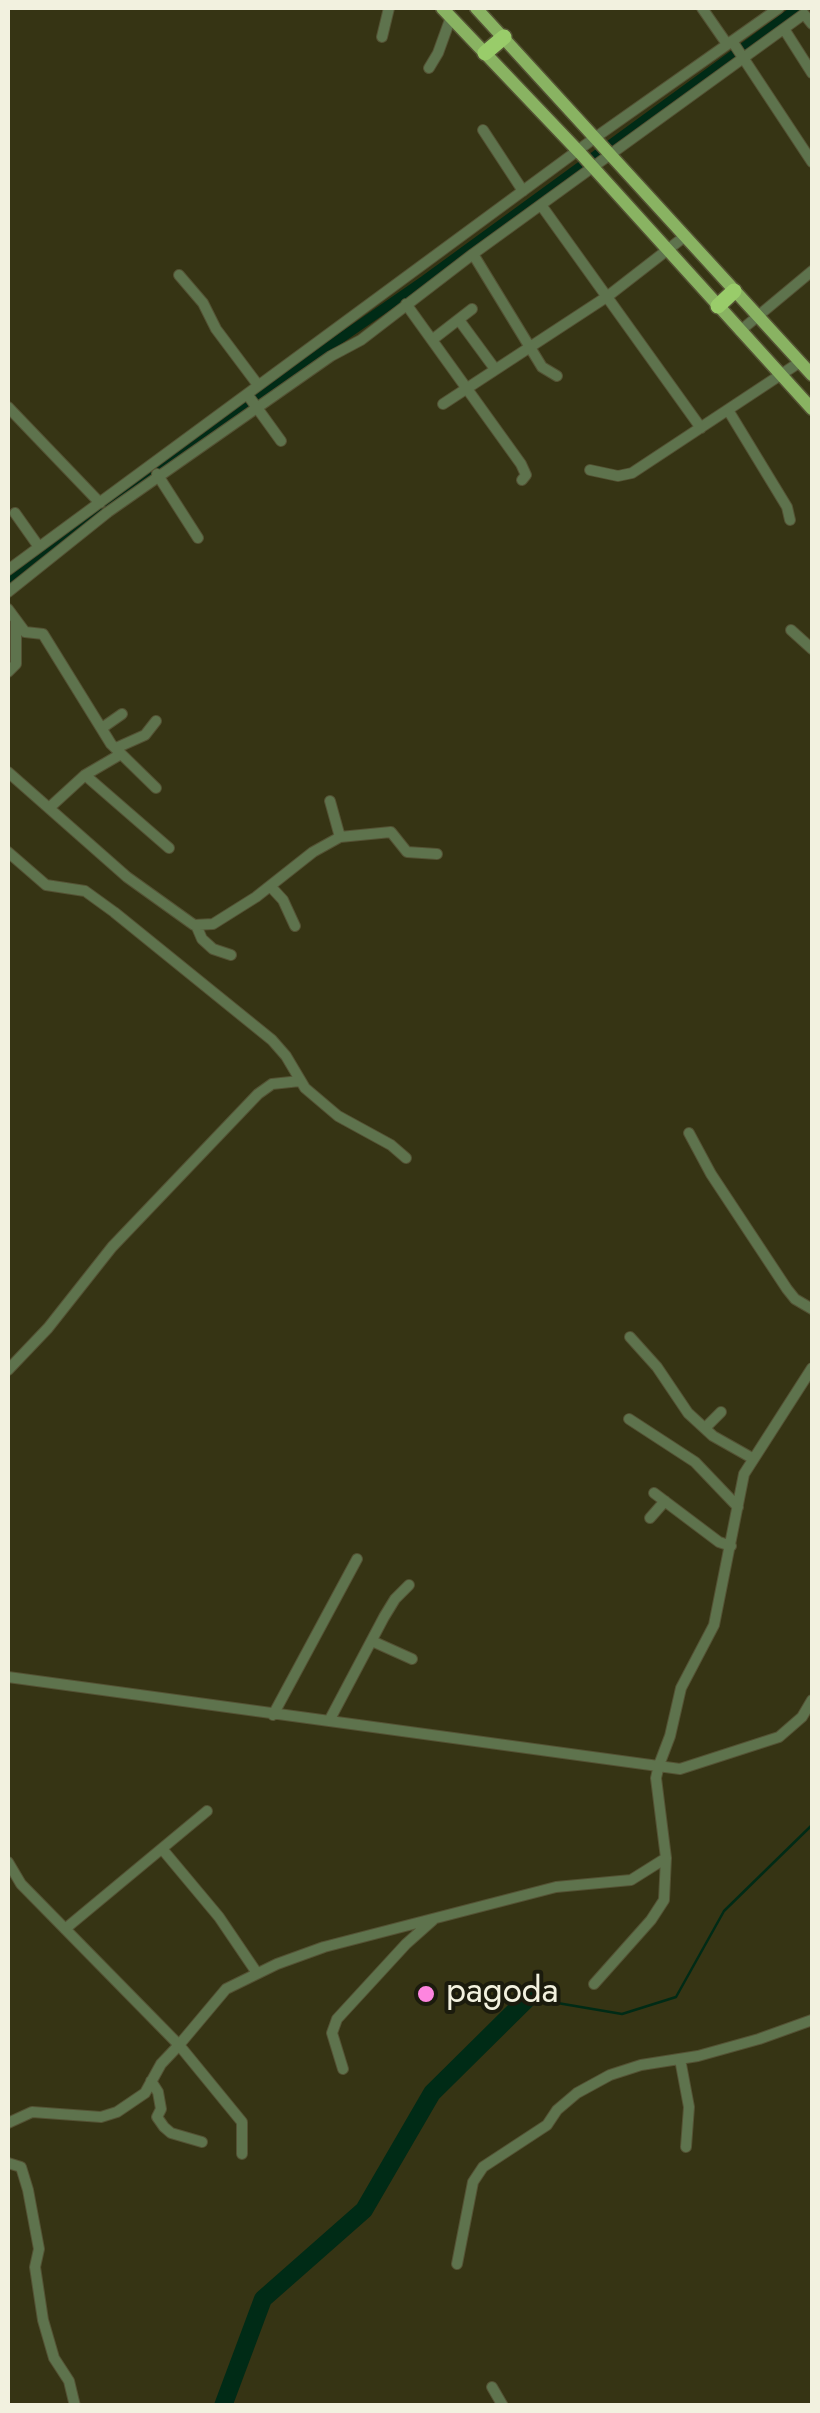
<!DOCTYPE html>
<html>
<head>
<meta charset="utf-8">
<style>
	body { margin:0 }
	#map { position:relative; width:820px; height:2413px; overflow:hidden; background:#363414; font-family:Jost,sans-serif }
	canvas { display:block }
	.frame { position:absolute; inset:0; border:10px solid #f2f1df; pointer-events:none }
</style>
</head>
<body>
<div id="map">
<canvas width="820" height="2413"></canvas>
<div class="frame"></div>
</div>
<script>
const g = document.querySelector('canvas').getContext('2d');
g.lineJoin = 'round';
function toPath(rows) {
  const path = new Path2D();
  for (const r of rows) {
    path.moveTo(r[0], r[1]);
    for (let i = 2; i < r.length; i += 2) path.lineTo(r[i], r[i + 1]);
  }
  return path;
}
function stroke(path, color, width, dash) {
  g.strokeStyle = color;
  g.lineWidth = width;
  g.lineCap = dash ? 'butt' : 'round';
  g.setLineDash(dash || []);
  g.stroke(path);
}
function write(font, color, halo, rows, align = 'center') {
  g.font = font + ' Jost,sans-serif';
  g.lineWidth = 8;
  g.setLineDash([]);
  g.textBaseline = 'middle';
  g.strokeStyle = halo;
  g.fillStyle = color;
  for (const [text, x, y, turn = 0] of rows) {
    g.save();
    g.translate(x, y);
    g.rotate((+turn || 0) * Math.PI / 180);
    g.textAlign = isNaN(turn) ? turn : align;
    if (halo) g.strokeText(text, 0, 0);
    g.fillText(text, 0, 0);
    g.restore();
  }
}
stroke(toPath([
	[528,1998,622,2014,676,1997,724,1911,812,1825]
]), '#002b16', 2.5);
stroke(toPath([
	[8,581,263,392,425,280,798,8]
]), '#002b16', 10);
stroke(toPath([
	[223,2406,263,2299,364,2210,432,2093,528,1998]
]), '#002b16', 18);
const minor = toPath([
	[702,8,727,44],
	[784,29,812,73],
	[382,37,389,8],
	[732,41,812,162],
	[429,68,438,53,451,17],
	[483,130,523,191],
	[541,205,701,428],
	[473,254,542,367,557,376],
	[179,275,203,303,216,329,258,385],
	[406,304,521,464,526,475,522,480],
	[459,320,495,369],
	[740,331,812,271],
	[432,340,472,309],
	[247,394,281,441],
	[443,404,608,296,684,237],
	[8,407,100,503],
	[728,410,787,507,790,520],
	[590,470,618,476,632,473,800,362],
	[157,474,198,538],
	[15,513,39,547],
	[8,570,596,137,779,8],
	[8,592,108,512,331,356,361,340,473,254,804,14,812,24],
	[8,609,25,632,43,634,111,744,156,788],
	[791,630,812,649],
	[8,672,16,664,16,620],
	[102,728,122,714],
	[116,748,145,735,156,721],
	[8,772,127,877,194,925,213,924,256,897,313,852,340,837,391,832,407,852,437,854],
	[85,775,169,848],
	[330,801,340,837],
	[49,808,85,775,121,754],
	[8,852,46,885,85,891,114,912,272,1040,286,1056,305,1088,338,1116,391,1145,406,1158],
	[271,887,283,900,295,926],
	[196,925,202,939,213,949,231,955],
	[689,1133,711,1174,787,1289,795,1299,812,1309],
	[630,1337,657,1367,688,1413,713,1436,752,1458],
	[8,1370,48,1328,112,1247,258,1094,272,1084,300,1081],
	[629,1419,695,1462,738,1507],
	[705,1428,721,1412],
	[654,1493,719,1542,731,1546],
	[650,1518,665,1501],
	[372,1641,412,1659],
	[8,1677,680,1769,779,1737,802,1717,812,1700],
	[273,1715,357,1559],
	[329,1721,384,1617,395,1599,409,1585],
	[163,1850,219,1917,257,1973],
	[8,1862,21,1884,179,2045,161,2064,145,2093,117,2112,101,2117,32,2112,8,2123],
	[65,1929,207,1811],
	[594,1984,651,1920,664,1900,666,1858,656,1778,659,1765,670,1736,681,1688,714,1625,744,1474,812,1368],
	[680,2059,689,2107,686,2147],
	[343,2069,332,2033,337,2019,406,1944,433,1920],
	[151,2081,158,2092,161,2109,157,2117,164,2127,171,2133,202,2142],
	[242,2154,242,2122,179,2045,226,1989,277,1964,324,1947,556,1887,631,1880,666,1858],
	[8,2163,21,2167,28,2190,39,2249,35,2267,43,2320,54,2358,69,2381,75,2406],
	[457,2264,473,2182,483,2167,547,2125,557,2110,577,2093,610,2075,641,2065,698,2056,759,2039,812,2020],
	[492,2387,503,2406]
]);
const major = toPath([
	[442,8,581,154,812,409],
	[476,8,812,375]
]);
const highway = toPath([
	[485,53,504,37],
	[718,306,734,291]
]);
stroke(minor, '#545234', 12);
stroke(major, '#545234', 15);
stroke(highway, '#545234', 18);
stroke(minor, '#5e734d', 10);
stroke(major, '#89b362', 12);
stroke(highway, '#99cc6a', 15);
for (const [x, y, r, color] of [
	[426,1994,10,"#fe85df"]
]) {
  const dot = new Path2D();
  dot.arc(x, y, r, 0, 2 * Math.PI);
  g.fillStyle = color;
  g.fill(dot);
  stroke(dot, '#1b1b0d', 4);
}
write('35px', '#f2f1df', '#1b1b0d', [
	["pagoda",446,1994]
], 'left');
</script>
</body>
</html>
